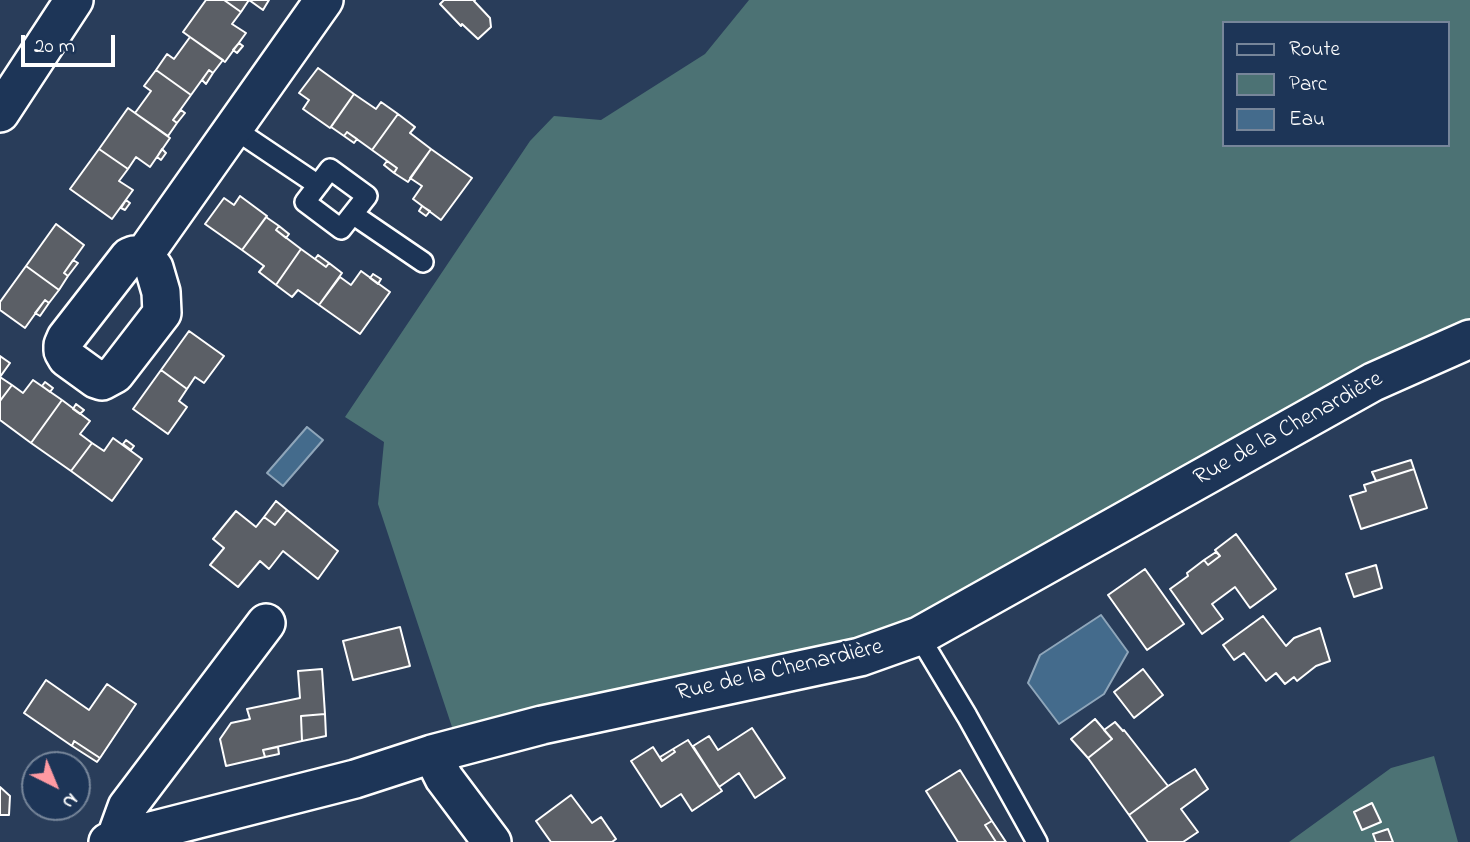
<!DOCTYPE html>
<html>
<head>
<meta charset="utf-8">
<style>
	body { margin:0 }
	#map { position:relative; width:1470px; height:842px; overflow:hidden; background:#293d5a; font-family:"Indie Flower",sans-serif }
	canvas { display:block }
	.legend { position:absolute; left:1222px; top:21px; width:228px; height:126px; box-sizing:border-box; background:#1d3557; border:2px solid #77869a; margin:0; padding:9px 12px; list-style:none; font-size:21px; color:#fff }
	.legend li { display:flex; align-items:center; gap:14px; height:35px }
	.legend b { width:35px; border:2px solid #77869a }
	.north { position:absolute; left:21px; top:751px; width:70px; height:70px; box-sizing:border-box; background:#1d3557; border:2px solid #77869a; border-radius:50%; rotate:137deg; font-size:19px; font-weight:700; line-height:28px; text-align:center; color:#fff }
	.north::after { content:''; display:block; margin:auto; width:24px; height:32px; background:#ff9aa2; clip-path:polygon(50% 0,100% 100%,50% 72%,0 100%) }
	.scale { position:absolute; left:21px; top:35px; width:94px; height:32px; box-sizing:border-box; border:4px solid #fff; border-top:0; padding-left:9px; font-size:21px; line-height:24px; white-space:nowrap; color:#fff; -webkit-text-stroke:5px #1d3557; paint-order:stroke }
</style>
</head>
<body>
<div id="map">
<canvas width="1470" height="842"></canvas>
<ul class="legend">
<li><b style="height:9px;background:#1d3557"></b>Route</li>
<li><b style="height:19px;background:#4c7274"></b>Parc</li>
<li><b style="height:19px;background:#446b8c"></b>Eau</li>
</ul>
<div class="north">N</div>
<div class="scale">20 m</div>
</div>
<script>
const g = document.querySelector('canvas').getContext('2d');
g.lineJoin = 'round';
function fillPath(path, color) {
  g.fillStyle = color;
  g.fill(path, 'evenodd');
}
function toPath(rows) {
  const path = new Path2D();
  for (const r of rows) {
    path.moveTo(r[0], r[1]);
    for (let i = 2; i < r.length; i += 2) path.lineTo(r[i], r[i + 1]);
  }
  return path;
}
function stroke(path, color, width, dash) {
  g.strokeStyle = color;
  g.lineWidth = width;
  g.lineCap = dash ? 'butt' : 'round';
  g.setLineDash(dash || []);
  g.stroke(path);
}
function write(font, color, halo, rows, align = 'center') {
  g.font = font + ' "Indie Flower",sans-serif';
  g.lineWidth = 5;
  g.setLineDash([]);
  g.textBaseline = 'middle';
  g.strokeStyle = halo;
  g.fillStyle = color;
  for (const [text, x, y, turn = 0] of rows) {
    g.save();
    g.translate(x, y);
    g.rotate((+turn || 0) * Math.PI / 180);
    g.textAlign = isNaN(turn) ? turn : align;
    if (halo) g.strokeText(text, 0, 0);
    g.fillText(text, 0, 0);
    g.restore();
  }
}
fillPath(toPath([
	[749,0,1470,0,1470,325,1242,440,876,638,453,730,378,504,384,442,345,417,530,141,554,116,601,120,705,54],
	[1223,23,1447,23,1447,145,1223,145],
	[1434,756,1458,842,1289,842,1391,768]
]), '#4c7274');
const water = toPath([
	[307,427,323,440,283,486,267,473,307,427],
	[1101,615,1128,652,1104,694,1059,724,1028,683,1040,655,1101,615]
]);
fillPath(water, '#446b8c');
stroke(water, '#8fa6ba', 2);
const building = toPath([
	[206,0,224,0,241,12,232,24,246,33,225,62,183,32,206,0],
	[224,0,269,0,263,10,249,0,241,12,224,0],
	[444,0,475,0,474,1,490,18,491,27,478,39,462,24,461,26,440,4,444,0],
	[190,37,223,60,213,73,209,70,191,95,156,70,167,54,174,59,190,37],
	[239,43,243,46,237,53,233,50,239,43],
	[318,68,354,94,330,128,303,109,309,100,299,93,318,68],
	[156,70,191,95,173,120,177,123,168,136,135,113,151,91,144,86,156,70],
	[209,70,213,73,206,84,202,80,209,70],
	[354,94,376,109,381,102,398,114,372,150,347,132,344,136,331,127,354,94],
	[128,108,170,138,150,167,136,157,128,169,99,149,128,108],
	[181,110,185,113,177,123,173,120,181,110],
	[398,114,415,127,410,133,431,149,408,182,394,173,397,168,372,150,398,114],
	[347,132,357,139,354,143,344,136,347,132],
	[99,149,128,169,119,181,133,190,112,219,70,189,99,149],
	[162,149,166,153,161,160,157,157,162,149],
	[431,149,472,178,441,220,413,199,422,186,410,178,431,149],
	[387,161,397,168,394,173,384,165,387,161],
	[240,196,267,216,242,250,205,224,224,198,234,205,240,196],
	[126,200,130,203,125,210,121,208,126,200],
	[422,206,430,211,426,216,419,211,422,206],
	[266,217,279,226,276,230,301,249,276,285,259,272,264,266,242,250,266,217],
	[56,224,84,245,64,273,68,276,59,290,26,266,56,224],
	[279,226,289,234,286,238,276,230,279,226],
	[301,249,326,267,329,263,342,273,319,305,298,290,292,297,276,285,301,249],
	[318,255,329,263,326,267,315,259,318,255],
	[73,260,78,263,68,276,64,273,73,260],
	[26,266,59,290,49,303,45,300,25,328,0,310,0,302,26,266],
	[361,271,390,292,360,334,319,305,340,277,351,285,361,271],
	[373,274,381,279,378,284,370,278,373,274],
	[45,300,49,303,40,316,35,313,45,300],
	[189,331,224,356,204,383,195,377,187,389,161,370,189,331],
	[0,356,10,363,0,377,12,385,0,401,0,356],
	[161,370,187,389,179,401,187,407,168,434,133,409,161,370],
	[33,380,62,400,31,443,0,420,0,401,12,385,23,393,33,380],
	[45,382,53,388,50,392,42,386,45,382],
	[62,400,90,421,80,434,92,443,71,471,31,443,62,400],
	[76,404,84,410,80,414,73,409,76,404],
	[113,438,142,459,112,501,71,471,92,443,104,451,113,438],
	[126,440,134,446,131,450,123,444,126,440],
	[1411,460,1414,469,1376,481,1372,472,1411,460],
	[1414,469,1427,508,1361,529,1350,496,1366,491,1364,485,1414,469],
	[276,501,287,510,275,525,264,517,276,501],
	[287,510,338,551,318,579,283,551,269,569,260,561,238,587,210,565,224,548,213,539,236,511,256,527,264,517,275,525,287,510],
	[1236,534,1276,589,1250,608,1235,587,1212,604,1223,619,1202,634,1170,589,1188,576,1187,573,1204,560,1208,565,1220,556,1215,550,1236,534],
	[1216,552,1220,556,1208,565,1204,560,1216,552],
	[1376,565,1382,588,1354,597,1346,574,1376,565],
	[1145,569,1184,624,1147,650,1108,595,1145,569],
	[1263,616,1286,646,1294,638,1320,628,1330,661,1316,666,1297,681,1294,677,1285,684,1276,673,1266,681,1244,653,1234,660,1223,645,1263,616],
	[400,627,410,666,353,680,343,641,400,627],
	[322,669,325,714,301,716,302,741,263,750,265,757,226,766,220,739,231,723,250,719,247,709,300,698,298,671,322,669],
	[1143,669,1163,695,1134,718,1114,692,1143,669],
	[46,680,89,710,107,684,136,704,100,758,74,741,72,746,24,713,46,680],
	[325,714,326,736,302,741,301,716,325,714],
	[1095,719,1112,739,1088,758,1071,739,1095,719],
	[1115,722,1123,731,1124,730,1168,786,1129,815,1088,758,1112,739,1104,730,1115,722],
	[752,728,785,778,755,798,739,773,719,787,693,746,709,736,718,750,752,728],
	[688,740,722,791,692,811,681,794,661,807,631,761,653,747,662,761,675,752,673,749,688,740],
	[74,741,100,758,97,762,72,746,74,741],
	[278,747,279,754,265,757,263,750,278,747],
	[673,749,675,752,662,761,660,757,673,749],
	[1195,769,1208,789,1181,809,1198,832,1183,842,1148,842,1129,815,1168,786,1195,769],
	[960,770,992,821,985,825,996,842,958,842,926,791,960,770],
	[0,787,10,796,9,815,0,815,0,787],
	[571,795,592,823,601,817,616,839,612,842,551,842,536,821,571,795],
	[1372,803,1381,822,1362,830,1354,812,1372,803],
	[992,821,1006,842,996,842,985,825,992,821],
	[1388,829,1393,842,1376,842,1373,834,1388,829]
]);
fillPath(building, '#5b5f66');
stroke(building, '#fff', 2);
const service = toPath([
	[233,128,318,185,305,202,341,229,367,196,330,169,318,185],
	[354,215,423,262],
	[919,636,967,716,1037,842]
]);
const minor = toPath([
	[0,113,74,0],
	[134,255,144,255,154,268,161,292,162,313,115,374,102,381,96,379,67,358,63,351,63,345,66,338,129,257,134,255],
	[144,255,324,0],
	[432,754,444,778,492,842],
	[115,840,127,807,266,623],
	[108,842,355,779,432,754,542,725,860,657,919,636,1373,382,1470,339]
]);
stroke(service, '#fff', 24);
stroke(minor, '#fff', 42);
stroke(service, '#1d3557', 19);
stroke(minor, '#1d3557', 37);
write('24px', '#fff', '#1d3557', [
	["Rue de la Chenardière",1289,430,-29],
	["Rue de la Chenardière",780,672,-13]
]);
</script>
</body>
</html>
